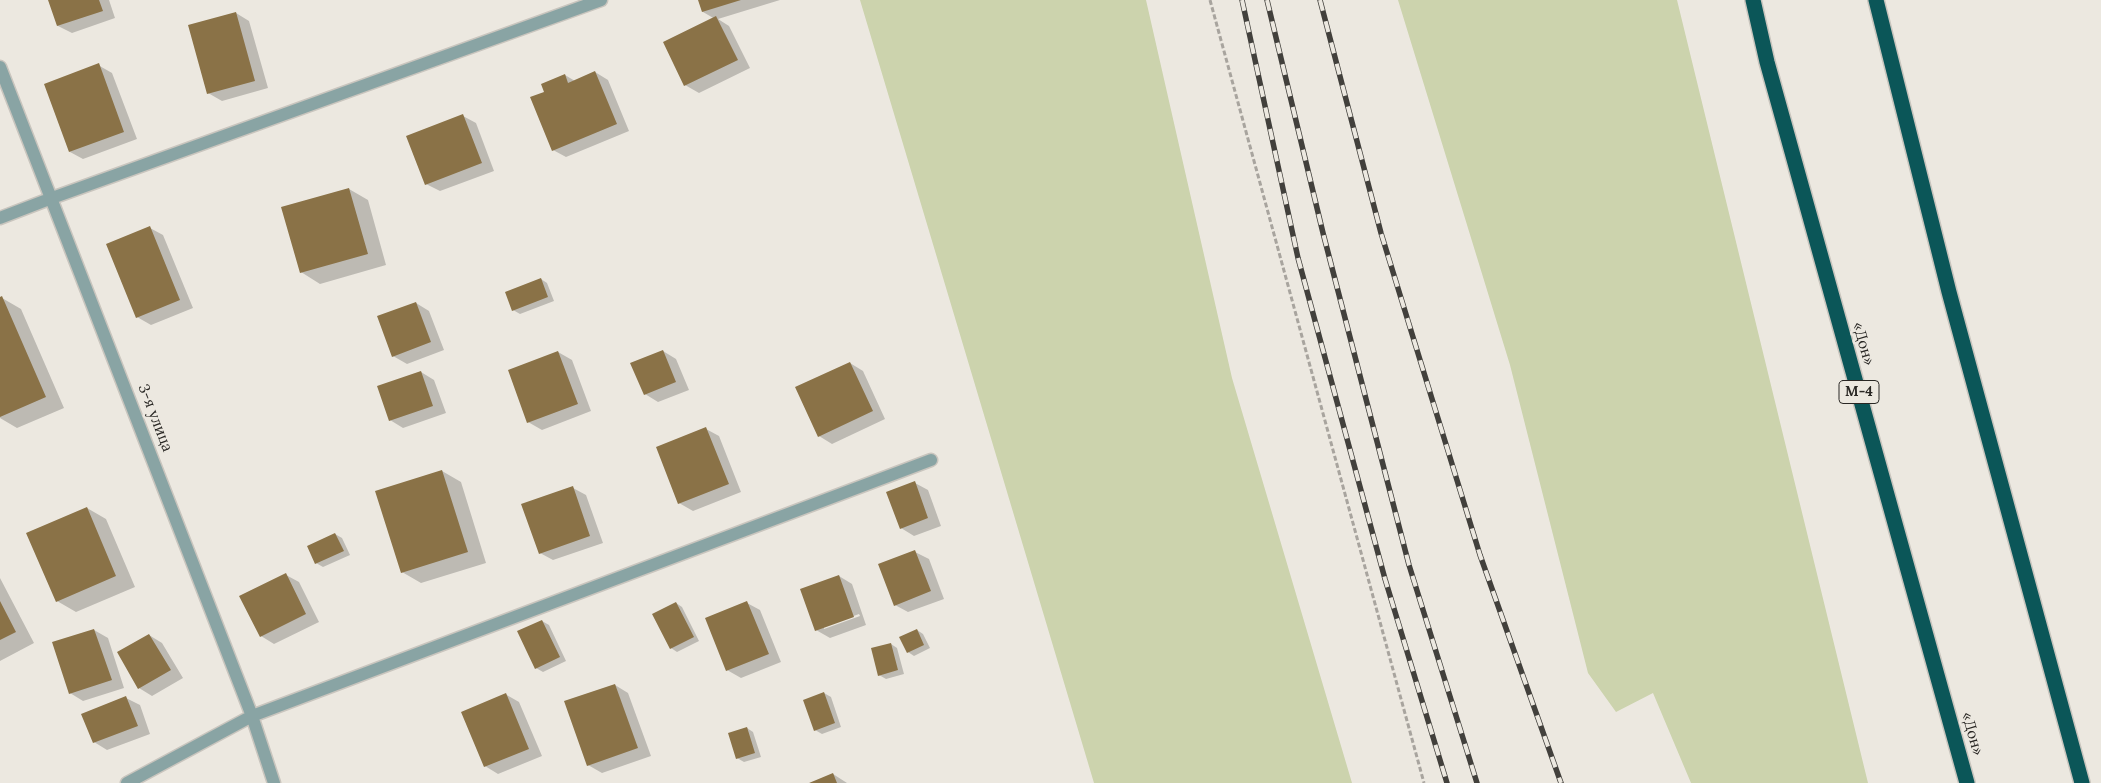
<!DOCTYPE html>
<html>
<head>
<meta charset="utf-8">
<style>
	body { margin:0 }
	canvas { display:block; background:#ece8e0 }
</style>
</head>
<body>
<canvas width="2101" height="783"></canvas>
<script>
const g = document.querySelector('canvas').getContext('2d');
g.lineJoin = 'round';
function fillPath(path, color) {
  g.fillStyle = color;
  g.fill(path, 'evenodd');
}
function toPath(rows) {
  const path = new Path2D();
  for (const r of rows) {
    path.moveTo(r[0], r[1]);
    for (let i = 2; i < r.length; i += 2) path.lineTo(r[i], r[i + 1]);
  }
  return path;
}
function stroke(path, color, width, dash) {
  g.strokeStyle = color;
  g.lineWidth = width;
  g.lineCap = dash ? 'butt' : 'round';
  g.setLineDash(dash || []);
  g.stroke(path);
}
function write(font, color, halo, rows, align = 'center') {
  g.font = font + ' Lora,serif';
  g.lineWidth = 5;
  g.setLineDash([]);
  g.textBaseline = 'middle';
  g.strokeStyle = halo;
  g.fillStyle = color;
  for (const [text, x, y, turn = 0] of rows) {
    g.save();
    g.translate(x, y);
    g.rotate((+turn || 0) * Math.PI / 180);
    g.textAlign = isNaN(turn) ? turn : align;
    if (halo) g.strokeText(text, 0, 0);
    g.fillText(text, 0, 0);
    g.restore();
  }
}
fillPath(toPath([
	[860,0,1146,0,1232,378,1352,783,1094,783],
	[1398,0,1677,0,1868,783,1691,783,1653,693,1616,712,1588,673,1510,365]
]), '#ccd3ad');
fillPath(toPath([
	[49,0,109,0,115,18,72,33,58,26],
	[699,0,780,0,718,19,729,26,750,68,699,93,685,85,665,43,715,19,703,12],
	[236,13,249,21,268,88,222,101,208,93],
	[98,65,112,73,137,139,83,159,70,152],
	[595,72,608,80,629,131,566,157,553,150,546,92,565,75,575,81],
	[463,116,476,123,494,171,440,191,426,184],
	[349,189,368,200,386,265,320,284,301,272],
	[150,228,163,235,193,308,151,325,137,317],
	[541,279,547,283,554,301,520,314,513,310],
	[0,298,2,298,21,309,64,408,17,428,0,418],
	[416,303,429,311,444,350,407,364,393,356],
	[663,351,676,359,689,390,658,402,645,394],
	[558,352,572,360,591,411,542,430,528,422],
	[850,363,863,371,885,419,832,444,819,436],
	[421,372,434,380,446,413,403,428,390,420],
	[706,429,719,436,741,492,693,511,679,503],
	[442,471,461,482,486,563,421,583,402,572],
	[915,483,928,490,941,526,914,536,901,528],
	[573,488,586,495,603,543,553,560,540,553],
	[87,508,106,519,135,587,76,612,57,601],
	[335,534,342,538,350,555,323,567,316,563],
	[915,552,929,559,944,599,908,612,895,605],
	[286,575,299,582,319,622,274,644,261,636],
	[839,576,852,584,866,625,830,638,816,630],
	[859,614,860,616,824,629,824,627],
	[0,578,34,643,0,661],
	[676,603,682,607,699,641,677,652,671,648],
	[747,603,760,610,781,662,741,678,727,670],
	[542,621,549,625,566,661,543,672,536,668],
	[94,630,108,638,124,688,83,701,70,693],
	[917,630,923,634,930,648,914,656,908,652],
	[149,635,162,643,183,678,152,696,139,688],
	[891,644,897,648,904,674,886,679,879,675],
	[615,685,628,693,651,756,602,773,588,765],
	[824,693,831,697,841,727,822,734,815,730],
	[505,694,519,702,542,756,498,774,485,766],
	[126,698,140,705,150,734,107,750,94,742],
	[747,728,753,732,761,757,744,762,737,758],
	[833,774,847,783,813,783]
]), '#0003');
fillPath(toPath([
	[48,0,99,0,103,11,57,26],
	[698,0,741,0,702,12],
	[236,12,255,81,207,94,188,25],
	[716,16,738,60,684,86,663,42],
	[99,63,124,132,69,152,44,84],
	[595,71,617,124,552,151,530,97,544,92,541,84,565,74,568,83],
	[463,114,482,163,425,185,406,136],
	[349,188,368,254,300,273,281,207],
	[150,226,180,300,136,318,106,244],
	[541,278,548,297,512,311,505,292],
	[2,296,46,397,0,417,0,297],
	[416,302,431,342,392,357,377,316],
	[663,350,676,382,644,395,630,363],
	[558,351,578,404,527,423,508,370],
	[850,362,873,411,818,437,795,387],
	[421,371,433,406,389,421,377,386],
	[706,427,729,484,678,504,656,447],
	[442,470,468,552,401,573,375,491],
	[915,481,928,518,900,529,886,492],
	[573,486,590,536,539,554,521,504],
	[87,507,116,576,56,602,26,533],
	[335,533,344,551,315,564,307,546],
	[915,550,931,591,894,606,878,564],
	[286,573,306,614,260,637,239,596],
	[839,575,854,617,815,631,800,589],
	[0,601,16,632,0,640],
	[747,601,769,654,726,671,705,618],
	[676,602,694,637,670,649,652,614],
	[542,620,560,657,535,669,517,631],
	[94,629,112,680,69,694,52,642],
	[917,629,924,645,907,653,899,637],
	[149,634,171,670,138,689,117,652],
	[891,643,898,670,878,676,871,648],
	[615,684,638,748,587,766,564,701],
	[824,692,835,723,814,731,803,700],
	[506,693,529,749,484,767,461,712],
	[126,696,138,726,93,743,81,714],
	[747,727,755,753,736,759,728,733],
	[833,773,837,783,809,783]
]), '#8a7247');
const lane = toPath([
	[0,67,252,716,274,783],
	[0,218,52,198,601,0],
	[127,783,252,716,931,460]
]);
const highway = toPath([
	[1753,0,1767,62,1967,783],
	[1876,0,1949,292,2082,783]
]);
stroke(lane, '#c9c5be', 15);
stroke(highway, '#c9c5be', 18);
stroke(toPath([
	[1210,0,1424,783]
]), '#a8a49e', 3, [5, 2.5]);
stroke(lane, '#89a4a4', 12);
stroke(highway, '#0b5658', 15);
const rail = toPath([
	[1242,0,1298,258,1385,579,1447,783],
	[1267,0,1323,233,1409,565,1477,783],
	[1320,0,1381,233,1480,555,1561,783]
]);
stroke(rail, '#42403c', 5.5);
stroke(rail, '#ece8e0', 4, [11]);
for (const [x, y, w] of [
	[1859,392,40]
]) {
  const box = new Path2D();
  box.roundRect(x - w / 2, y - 11.5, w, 23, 4);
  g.fillStyle = '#ece8e0';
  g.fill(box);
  stroke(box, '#292724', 1);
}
write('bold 14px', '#292724', null, [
	["М-4",1859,392]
]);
write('15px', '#292724', '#ece8e0', [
	["«Дон»",1863,344,74],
	["3-я улица",155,418,69],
	["«Дон»",1972,734,74]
]);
</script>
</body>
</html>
